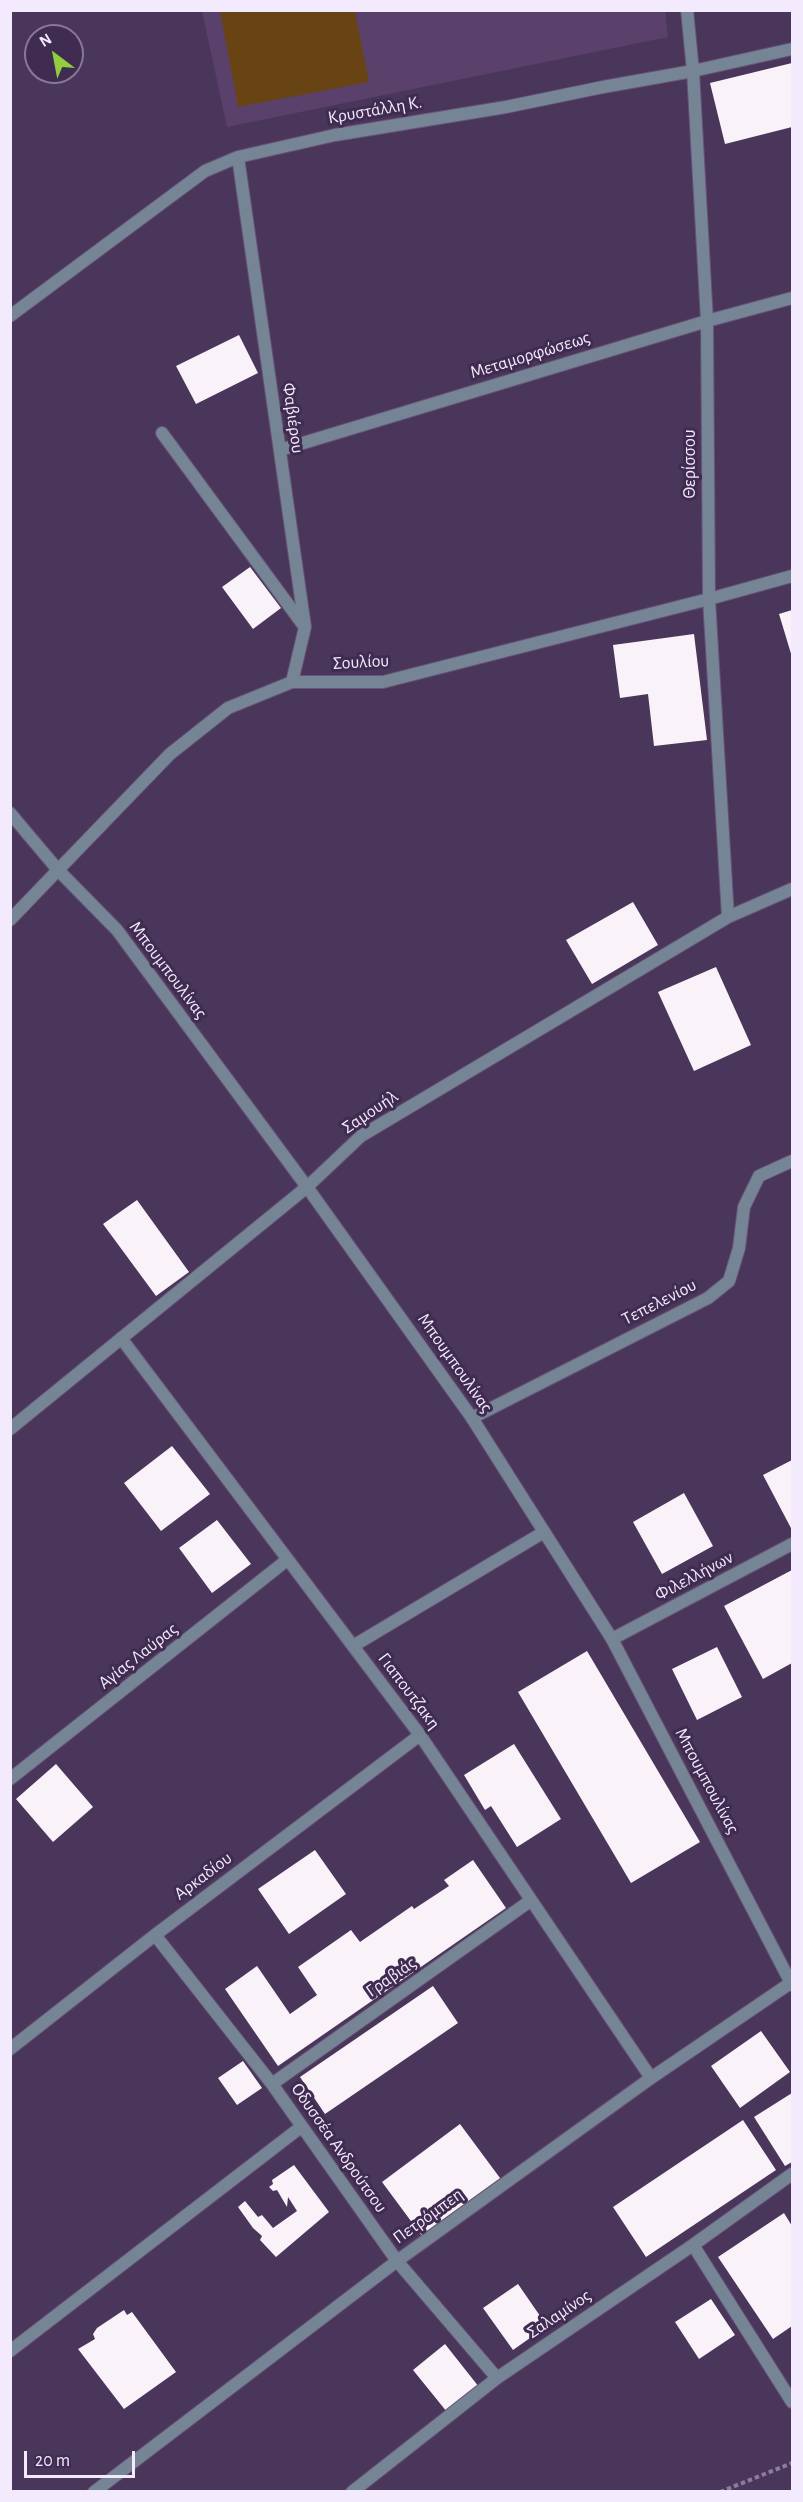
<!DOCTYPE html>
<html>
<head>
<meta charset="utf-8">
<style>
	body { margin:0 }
	#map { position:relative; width:803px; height:2502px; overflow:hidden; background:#4b365b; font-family:"Alegreya Sans",sans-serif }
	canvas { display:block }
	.frame { position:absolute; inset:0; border:12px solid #f4eafd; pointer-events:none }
	.north { position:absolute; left:24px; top:24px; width:60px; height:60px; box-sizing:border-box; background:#402c50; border:2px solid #887895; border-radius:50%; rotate:328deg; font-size:16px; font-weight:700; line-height:24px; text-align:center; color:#f4eafd }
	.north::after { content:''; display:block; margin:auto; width:21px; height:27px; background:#92cd3f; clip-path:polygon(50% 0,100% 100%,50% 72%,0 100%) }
	.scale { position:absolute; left:24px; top:2451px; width:111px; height:27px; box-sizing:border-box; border:3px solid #f4eafd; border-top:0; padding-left:8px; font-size:18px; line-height:21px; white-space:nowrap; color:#f4eafd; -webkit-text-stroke:4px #402c50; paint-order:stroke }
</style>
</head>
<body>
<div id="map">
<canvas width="803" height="2502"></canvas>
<div class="frame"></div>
<div class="north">N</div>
<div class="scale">20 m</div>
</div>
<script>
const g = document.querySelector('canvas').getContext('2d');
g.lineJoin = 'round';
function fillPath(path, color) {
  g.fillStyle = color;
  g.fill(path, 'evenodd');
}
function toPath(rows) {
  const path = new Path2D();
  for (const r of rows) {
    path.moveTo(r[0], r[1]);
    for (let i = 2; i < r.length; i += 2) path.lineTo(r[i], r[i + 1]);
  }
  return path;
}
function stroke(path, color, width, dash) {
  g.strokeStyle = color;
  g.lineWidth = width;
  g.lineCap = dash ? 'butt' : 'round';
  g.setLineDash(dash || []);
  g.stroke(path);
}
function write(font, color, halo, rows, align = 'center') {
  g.font = font + ' "Alegreya Sans",sans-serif';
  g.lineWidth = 6;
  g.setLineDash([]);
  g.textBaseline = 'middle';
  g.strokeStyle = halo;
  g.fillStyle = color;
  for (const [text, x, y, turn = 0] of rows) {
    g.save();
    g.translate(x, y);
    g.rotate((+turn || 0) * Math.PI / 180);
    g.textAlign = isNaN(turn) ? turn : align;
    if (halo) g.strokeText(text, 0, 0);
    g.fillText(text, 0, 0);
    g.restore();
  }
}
fillPath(toPath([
	[202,11,665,11,668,37,227,127]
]), '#59416b');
fillPath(toPath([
	[220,11,355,11,369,82,238,107]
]), '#684415');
fillPath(toPath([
	[792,63,792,127,725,144,710,83],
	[239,335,258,373,196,404,176,366],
	[250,567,281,608,253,629,222,587],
	[792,610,792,657,779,614],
	[694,634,707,740,654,746,648,694,620,698,613,645],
	[633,902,658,945,592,984,566,940],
	[716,967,751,1045,694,1071,658,992],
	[137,1200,189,1272,156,1296,103,1224],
	[172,1446,210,1494,161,1531,124,1483],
	[792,1460,792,1530,763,1475],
	[684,1493,713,1546,662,1574,633,1522],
	[217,1520,251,1564,212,1593,179,1548],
	[792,1570,792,1663,763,1679,724,1606],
	[717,1647,742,1697,697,1720,672,1669],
	[587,1651,700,1842,631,1883,518,1692],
	[514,1744,561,1819,517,1847,491,1806,485,1810,464,1775],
	[56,1764,93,1807,53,1842,16,1799],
	[315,1850,346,1894,289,1934,258,1889],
	[473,1860,506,1908,278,2066,225,1989,257,1966,290,2014,317,1995,298,1967,351,1930,360,1942,412,1906,414,1909,449,1886,444,1880],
	[433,1986,458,2023,325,2114,300,2077],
	[761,2031,790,2072,740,2108,711,2066],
	[243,2061,262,2088,237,2105,218,2078],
	[792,2093,792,2162,785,2166,754,2117],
	[743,2120,776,2170,646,2257,613,2207],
	[460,2124,503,2182,425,2240,382,2182],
	[294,2165,329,2212,276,2257,260,2240,262,2236,253,2228,238,2207,245,2201,258,2217,262,2215,273,2228,297,2211,288,2197,287,2207,277,2190,273,2191,269,2187,273,2184,272,2180],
	[784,2213,792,2226,792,2326,773,2339,718,2257],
	[518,2284,547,2326,513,2350,483,2308],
	[711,2299,735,2335,699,2359,675,2322],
	[124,2310,127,2315,132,2312,176,2372,124,2409,78,2349,95,2339,93,2334,97,2328],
	[445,2344,479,2387,447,2412,413,2370]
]), '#faf2f9');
const minor = toPath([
	[687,10,693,71,707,321,709,599,728,917],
	[238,157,305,627,292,682],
	[10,316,205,171,238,157,335,135,506,107,603,87,693,71,792,49],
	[162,433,304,626],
	[280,450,707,321,792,298],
	[10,920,58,870],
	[121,1338,420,1735,651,2078],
	[472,1418,708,1298,729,1281,739,1248,744,1207,759,1176,792,1161],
	[10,1429,307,1187,361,1136,728,917,792,889],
	[612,1639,792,1544],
	[353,1646,544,1532],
	[10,1779,287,1560],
	[155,1935,272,2084,397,2261,497,2378],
	[10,2049,155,1935,420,1735],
	[272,2084,530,1901],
	[693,2245,792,2402],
	[10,2351,301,2127],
	[94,2492,397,2261,651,2078,792,1982],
	[352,2492,497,2378,693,2245,792,2174]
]);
const tertiary = toPath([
	[10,813,58,870,117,930,307,1187,472,1418,612,1639,792,1985],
	[58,870,170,754,228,708,292,682,383,682,709,599,792,576]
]);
stroke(minor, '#665375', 14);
stroke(tertiary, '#665375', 14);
stroke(toPath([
	[720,2492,792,2463]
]), '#8c7b99', 4, [4.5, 3]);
stroke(minor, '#768595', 12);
stroke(tertiary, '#768595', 12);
write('18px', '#f4eafd', '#402c50', [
	["Κρυστάλλη Κ.",375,110,-10],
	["Μεταμορφώσεως",530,355,-17],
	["Φαβιέρου",293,418,82],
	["Θερίσσου",690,464,-90],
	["Σουλίου",361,662,-3],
	["Μπουμπουλίνας",168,970,53],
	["Σαμουήλ",370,1112,-34],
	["Τεπελενίου",659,1302,-27],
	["Μπουμπουλίνας",455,1363,55],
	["Φιλελλήνων",694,1576,-28],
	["Αγίας Λαύρας",138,1656,-38],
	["Γιαπουτζακη",409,1691,53],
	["Μπουμπουλίνας",707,1781,62],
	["Αρκαδίου",203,1876,-37],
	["Γραβιάς",391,1977,-35],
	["Οδυσσέα Ανδρούτσου",339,2148,55],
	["Πετρόμπεη",428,2216,-36],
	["Σαλαμίνος",559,2314,-34]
]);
</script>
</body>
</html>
